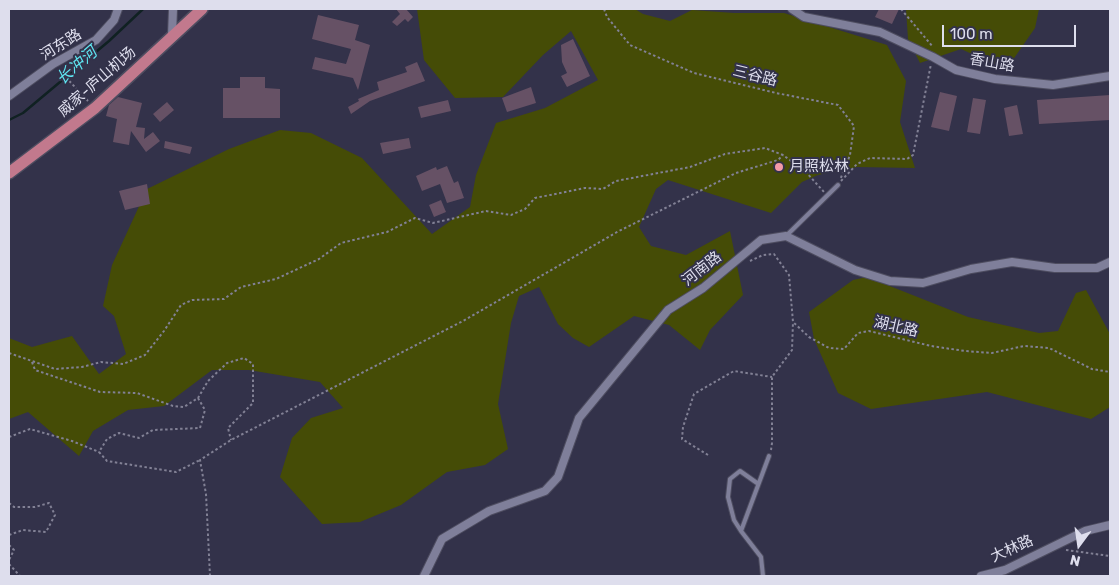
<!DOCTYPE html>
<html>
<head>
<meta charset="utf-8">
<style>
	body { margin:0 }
	#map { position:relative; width:1119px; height:585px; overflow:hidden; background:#33324a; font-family:Rubik,sans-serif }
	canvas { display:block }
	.frame { position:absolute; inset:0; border:10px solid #dedeed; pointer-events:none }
	.north { position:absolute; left:1054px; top:520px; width:50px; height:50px; -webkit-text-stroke:4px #33324a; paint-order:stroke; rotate:194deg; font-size:14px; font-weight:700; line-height:20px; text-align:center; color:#dedeed }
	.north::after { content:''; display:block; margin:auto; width:18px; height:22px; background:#dedeed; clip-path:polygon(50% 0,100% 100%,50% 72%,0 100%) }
	.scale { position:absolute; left:942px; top:25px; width:134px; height:22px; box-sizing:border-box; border:2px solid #dedeed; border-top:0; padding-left:6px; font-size:15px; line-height:18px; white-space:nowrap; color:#dedeed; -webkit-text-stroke:4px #33324a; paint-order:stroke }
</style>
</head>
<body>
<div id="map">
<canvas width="1119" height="585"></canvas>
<div class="frame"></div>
<div class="north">N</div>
<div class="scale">100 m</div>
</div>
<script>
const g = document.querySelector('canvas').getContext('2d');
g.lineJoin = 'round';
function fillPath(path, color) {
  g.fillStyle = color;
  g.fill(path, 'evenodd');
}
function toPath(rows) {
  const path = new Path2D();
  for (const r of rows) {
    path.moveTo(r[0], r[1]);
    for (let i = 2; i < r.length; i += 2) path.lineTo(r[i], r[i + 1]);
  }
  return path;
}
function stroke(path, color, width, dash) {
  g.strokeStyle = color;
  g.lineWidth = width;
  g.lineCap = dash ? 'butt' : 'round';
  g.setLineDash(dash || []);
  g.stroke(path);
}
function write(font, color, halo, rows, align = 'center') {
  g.font = font + ' Rubik,"Noto Sans SC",sans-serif';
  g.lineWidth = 4;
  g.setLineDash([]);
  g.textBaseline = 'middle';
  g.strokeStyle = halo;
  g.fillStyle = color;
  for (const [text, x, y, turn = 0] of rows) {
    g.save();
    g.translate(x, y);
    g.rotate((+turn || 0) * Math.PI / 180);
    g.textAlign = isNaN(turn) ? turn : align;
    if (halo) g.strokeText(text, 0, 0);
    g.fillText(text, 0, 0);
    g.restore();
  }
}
fillPath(toPath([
	[417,9,635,9,643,14,670,21,692,10,734,13,784,13,887,45,906,81,900,122,915,168,857,167,818,175,802,182,771,213,668,180,656,189,639,227,651,246,686,255,730,231,743,295,710,330,700,350,669,325,634,316,589,347,573,338,558,324,539,287,519,296,511,323,498,404,508,449,485,465,447,472,401,505,360,522,322,524,280,477,292,438,311,418,343,408,320,382,249,370,212,370,164,406,128,410,93,431,79,456,28,412,9,419,9,338,32,347,72,336,99,374,126,354,114,316,103,306,112,265,147,189,229,149,280,130,311,133,362,158,432,234,470,207,476,175,496,123,545,108,598,80,571,31,543,55,503,97,455,98,424,60],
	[906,9,1039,9,1035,28,1010,64,994,64,961,49,920,63,908,39],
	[867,277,968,317,1039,333,1058,331,1076,293,1086,290,1110,334,1110,407,1091,419,987,392,871,409,838,393,814,339,809,312,853,280]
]), '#454c06');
stroke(toPath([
	[9,120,23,113,109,41,143,9]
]), '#102122', 2.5);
fillPath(toPath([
	[396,9,406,9,413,17,408,22,405,19,397,26,392,22,400,14],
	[879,9,899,9,892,24,875,17],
	[318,15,359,25,355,40,370,45,358,90,353,78,312,69,315,57,346,64,351,49,312,39],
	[573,39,590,76,567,87,561,76,567,73,562,62,561,45],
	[417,62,425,81,370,101,351,114,348,107,359,101,358,99,379,90,377,82,407,72,405,67],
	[240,77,265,77,265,88,280,89,280,118,223,118,223,88,240,88],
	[531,87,536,103,507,112,502,98],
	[940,92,957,96,949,131,931,127],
	[1110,95,1110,120,1039,124,1037,100],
	[118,97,142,103,136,127,145,128,144,139,153,132,160,141,146,152,131,131,129,145,113,142,117,119,106,116,109,105],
	[973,98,986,100,980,134,967,132],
	[448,100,451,111,421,118,418,107],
	[167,102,174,110,160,122,153,114],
	[1017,105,1023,134,1009,136,1004,108],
	[409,138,411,148,383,154,380,143],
	[165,141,192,147,190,154,164,148],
	[447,166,454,183,458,181,464,198,447,203,440,184,422,191,416,176,436,167,437,170],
	[147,184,150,204,125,210,119,191],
	[441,200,446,212,434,217,429,205]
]), '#665165');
const lane = toPath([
	[786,236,838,185],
	[741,531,734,520,728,497,730,479,740,471,757,483],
	[763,576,761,557,741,531,769,456]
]);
const street = toPath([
	[792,9,804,17,880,32,933,57,956,70,995,79,1053,85,1110,76],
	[172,35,173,9],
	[9,96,53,64,96,40,114,20,118,9],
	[424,576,442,539,489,511,545,491,558,477,579,418,668,310,703,288,761,240,786,236,855,270,890,281,923,283,971,269,1012,262,1055,268,1097,268,1110,262],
	[981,576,1005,570,1085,531,1110,525]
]);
const primary = toPath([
	[9,173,95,108,202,9]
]);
stroke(lane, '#4e4d60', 6);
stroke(street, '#4e4d60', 10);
stroke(primary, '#4e4d60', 14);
stroke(toPath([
	[604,9,607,17,630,45,694,73,776,93,838,105,854,126,850,155,840,180],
	[901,9,933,47],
	[59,70,88,101],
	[841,181,857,164,870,158,907,159,913,155,931,64],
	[750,261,763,255,774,254,789,275,793,322,809,337,829,348,844,349,858,333,869,331,931,346,965,351,992,353,1024,346,1049,348,1092,369,1110,372],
	[9,353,55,369,82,367,101,362,123,364,145,355,164,331,181,305,192,300,224,299,241,287,276,279,319,259,341,243,387,232,415,218,433,223,486,211,511,215,525,209,535,198,585,188,603,189,616,181,690,167,725,154,765,148,783,155,805,171,824,192],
	[32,362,35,370,100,392,137,393,173,406,184,407,198,398,208,381,227,363,244,358,253,364,253,403,228,428,231,440],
	[198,398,205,410,200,428,153,430,139,438,119,433,107,439,99,452,107,461,176,472,200,460],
	[9,437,30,429,72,441,99,452],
	[771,450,772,443,772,377,792,350,793,322],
	[708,455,682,439,683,427,694,394,734,371,772,377],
	[9,503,14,507,35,507,49,503,55,515,46,532,23,530,9,535],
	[9,545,14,550,9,560],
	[1066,550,1110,556],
	[9,564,20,576],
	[210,576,206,494,200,460,231,440,463,321,617,232,736,173,778,160,783,155]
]), '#828195', 2, [2.5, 2.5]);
stroke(lane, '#7f7f9a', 4);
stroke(street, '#7f7f9a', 8);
stroke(primary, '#c2798d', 11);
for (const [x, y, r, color] of [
	[779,167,5,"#f39aa7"]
]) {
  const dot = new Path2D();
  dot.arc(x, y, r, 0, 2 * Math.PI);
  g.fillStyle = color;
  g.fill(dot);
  stroke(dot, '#33324a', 2);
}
write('15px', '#dedeed', '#33324a', [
	["河东路",61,45,-32],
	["香山路",992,63,10],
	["三谷路",755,76,14],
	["威家-庐山机场",97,82,-41],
	["河南路",702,269,-38],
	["湖北路",896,327,13],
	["大林路",1012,549,-24]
]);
write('15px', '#dedeed', '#33324a', [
	["月照松林",789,167]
], 'left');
write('italic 16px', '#5fe5f1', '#33324a', [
	["长冲河",77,66,-41]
]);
</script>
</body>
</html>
